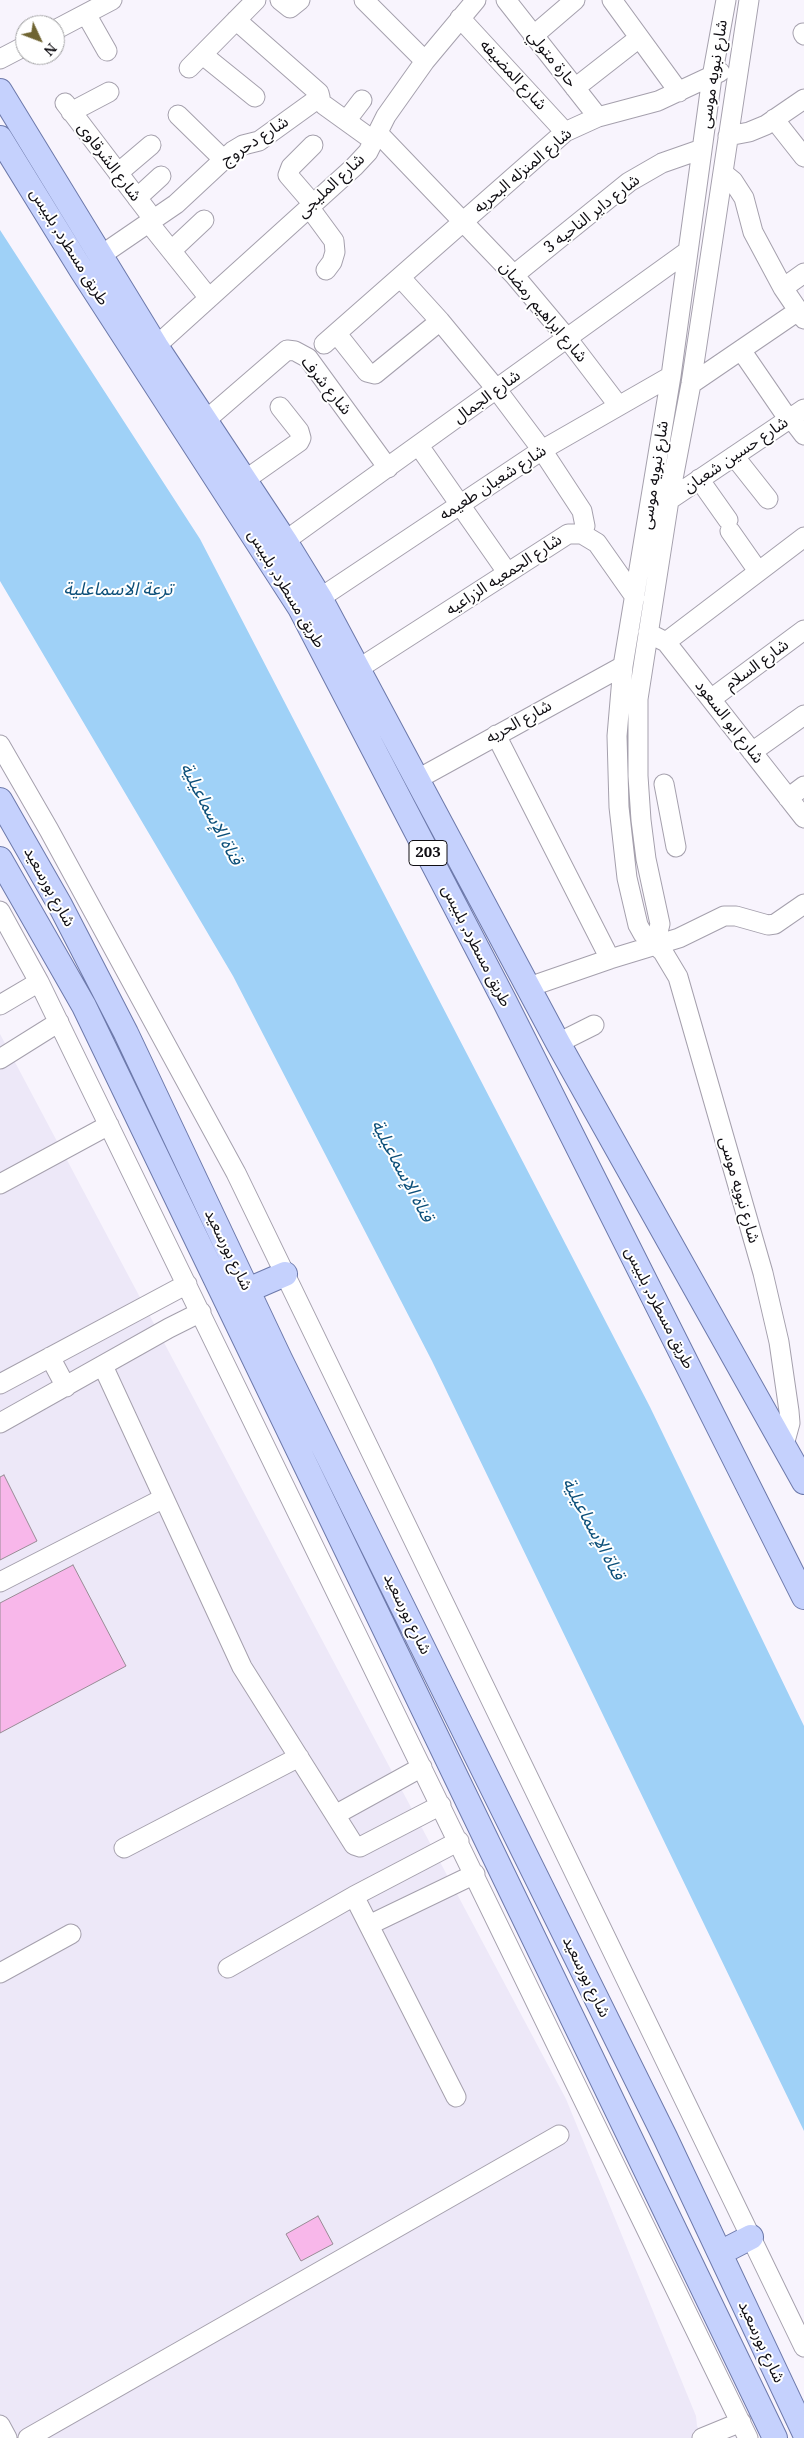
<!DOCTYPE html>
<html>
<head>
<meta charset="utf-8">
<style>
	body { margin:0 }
	#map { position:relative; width:804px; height:2438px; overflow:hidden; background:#f8f4fd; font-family:"Noto Serif",serif }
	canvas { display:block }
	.north { position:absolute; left:15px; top:15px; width:50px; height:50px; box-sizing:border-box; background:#fff; border:1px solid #9f9fa1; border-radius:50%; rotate:133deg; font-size:14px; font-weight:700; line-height:20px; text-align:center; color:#100e13 }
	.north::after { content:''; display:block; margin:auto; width:18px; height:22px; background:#6f6431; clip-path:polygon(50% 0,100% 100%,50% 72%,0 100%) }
</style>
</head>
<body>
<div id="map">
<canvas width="804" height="2438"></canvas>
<div class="north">N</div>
</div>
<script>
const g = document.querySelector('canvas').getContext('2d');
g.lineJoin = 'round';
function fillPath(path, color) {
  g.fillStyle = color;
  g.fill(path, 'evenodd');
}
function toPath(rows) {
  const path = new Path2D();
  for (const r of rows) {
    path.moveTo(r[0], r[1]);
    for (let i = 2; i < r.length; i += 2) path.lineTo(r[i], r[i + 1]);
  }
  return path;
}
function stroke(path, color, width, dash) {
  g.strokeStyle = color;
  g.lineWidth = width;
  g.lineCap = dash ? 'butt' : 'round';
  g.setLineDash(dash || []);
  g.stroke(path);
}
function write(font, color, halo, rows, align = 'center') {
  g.font = font + ' "Noto Serif","Noto Sans Arabic",serif';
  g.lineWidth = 4;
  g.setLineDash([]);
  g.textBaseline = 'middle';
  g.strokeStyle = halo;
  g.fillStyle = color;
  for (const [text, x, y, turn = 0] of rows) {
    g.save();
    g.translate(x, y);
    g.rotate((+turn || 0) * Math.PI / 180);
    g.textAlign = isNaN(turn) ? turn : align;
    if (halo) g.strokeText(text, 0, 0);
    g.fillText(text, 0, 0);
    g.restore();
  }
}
fillPath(toPath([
	[0,1034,566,2099,696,2416,697,2426,703,2438,0,2438]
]), '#ede8f8');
fillPath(toPath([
	[0,230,200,539,650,1407,804,1726,804,2131,432,1361,233,976,0,581]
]), '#9fd1f7');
const building = toPath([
	[4,1475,37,1541,0,1560,0,1477,4,1475],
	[73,1565,126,1666,0,1733,0,1603,73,1565],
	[318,2216,333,2244,301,2261,286,2234,318,2216]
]);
fillPath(building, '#f8b7ea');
stroke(building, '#998c96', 1);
const minor = toPath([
	[280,0,290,8,300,0],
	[364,0,425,61],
	[506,0,598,117],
	[612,0,679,92],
	[726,0,712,77,671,376,623,666,617,736,619,807,627,878,638,925,643,934,663,952,678,977,763,1273,779,1342,789,1411,790,1423,784,1445],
	[86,14,107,51],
	[460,18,565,132],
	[55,30,112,0],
	[803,33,804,35],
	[533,36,575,0],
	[203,55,255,97],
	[0,59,25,46],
	[189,68,256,0],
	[575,88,639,38],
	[65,103,154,220],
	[324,105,374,141],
	[71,112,109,92],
	[178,115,223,159],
	[774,119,804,157],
	[346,121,362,100],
	[378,133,514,275,567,338,618,405],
	[728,136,749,132,766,125,804,99],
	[313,145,291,167,288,175,313,204],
	[118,173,151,145],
	[723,173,733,181,744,198,753,232,783,288,804,319],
	[137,198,161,176],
	[309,207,334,241,335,252,332,262,326,270],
	[149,223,209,298],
	[172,250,204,220],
	[100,256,176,204,233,151,243,145,259,141,320,97,319,93,236,20],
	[514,275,629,182,662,163,702,149],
	[400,277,440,321,497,390,542,450,582,511,585,526,582,534],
	[783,288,804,273],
	[337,334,367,372,375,374,440,321],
	[324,344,565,132,598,117,658,101,720,72],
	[156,346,354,167,368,152,386,116,425,61,476,0],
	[741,350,789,420],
	[691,384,798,311],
	[791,418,804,435],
	[206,420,287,350,295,351,308,358,388,468],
	[419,446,507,572],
	[734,456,768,499],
	[699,479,728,520],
	[245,480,299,442,301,438,299,431,280,407],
	[669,500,804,409],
	[730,531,758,571],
	[285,541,688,251],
	[320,598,542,450,671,376],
	[648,633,666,642,804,818],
	[666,642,804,537],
	[358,669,568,534,582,534,597,543,635,597],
	[711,699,804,630],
	[496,735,610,959],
	[0,745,49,830,236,1173,804,2347],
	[752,752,804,715],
	[416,780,623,666],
	[664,784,676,847],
	[788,798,804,786],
	[0,911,39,982,748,2438],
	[655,944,660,924,646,859,641,820,638,776,638,699,669,500,691,384,749,0],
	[529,987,610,959,679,938,724,916,736,916,768,925,775,924,804,904],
	[0,1005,39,982],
	[558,1043,594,1025],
	[0,1059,59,1022],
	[0,1184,109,1125],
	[50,1357,66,1387],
	[103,1366,242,1667,354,1845,360,1847,441,1805],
	[0,1384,187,1284],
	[0,1423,169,1328,201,1312],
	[0,1582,164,1498],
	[335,1815,422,1767],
	[124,1848,299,1757],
	[354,1896,456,2097],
	[369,1925,475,1874],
	[228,1968,354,1896,459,1841],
	[0,1973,71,1934],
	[0,2425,7,2438],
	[28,2438,559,2135],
	[702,2438,741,2422]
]);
const major = toPath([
	[0,91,156,346,285,541,320,598,558,1043,804,1482],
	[0,138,82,271,300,608,504,1000,804,1597],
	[0,800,60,905,126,1033,280,1359,665,2137,804,2432],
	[0,859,84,1006,775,2438],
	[248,1290,285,1274],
	[720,2253,751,2237]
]);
stroke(minor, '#a5a0ad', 21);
stroke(major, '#6d79aa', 26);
stroke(minor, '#fff', 19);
stroke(major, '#c5d1fd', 24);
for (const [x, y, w] of [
	[428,853,38]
]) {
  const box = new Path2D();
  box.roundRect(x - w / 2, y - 12.5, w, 25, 4);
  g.fillStyle = '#fff';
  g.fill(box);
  stroke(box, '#100e13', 1);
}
write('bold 15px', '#100e13', null, [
	["203",428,853]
]);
write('16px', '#100e13', '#fff', [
	["حارة متولي",552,59,51],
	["شارع نبويه موسى",714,74,-81],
	["شارع المضيفه",513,75,47],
	["شارع دحروج",255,141,-33],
	["شارع الشرقاوى",109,162,53],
	["شارع المنزله البحريه",523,171,-40],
	["شارع المليجى",331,186,-43],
	["شارع داير الناحيه 3",592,214,-38],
	["طريق مسطرد, بلبيس",69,247,58],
	["شارع ابراهيم رمضان",543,312,50],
	["شارع شرف",326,386,51],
	["شارع الجمال",487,397,-36],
	["شارع حسين شعبان",736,455,-34],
	["شارع نبويه موسى",655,475,-81],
	["شارع شعبان طعيمه",493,483,-33],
	["شارع الجمعيه الزراعيه",504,575,-33],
	["طريق مسطرد, بلبيس",286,589,59],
	["شارع السلام",757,665,-36],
	["شارع الحريه",519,722,-29],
	["شارع ابو السعود",729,722,52],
	["شارع بورسعيد",49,887,61],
	["طريق مسطرد, بلبيس",476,946,63],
	["شارع نبويه موسى",739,1190,74],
	["شارع بورسعيد",228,1250,64],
	["طريق مسطرد, بلبيس",659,1308,63],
	["شارع بورسعيد",407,1614,64],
	["شارع بورسعيد",586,1977,64],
	["شارع بورسعيد",761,2342,65]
]);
write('italic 18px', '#0d507a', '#fff', [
	["ترعة الاسماعلية",118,590],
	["قناة الإسماعيلية",211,814,62],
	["قناة الإسماعيلية",402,1171,62],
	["قناة الإسماعيلية",593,1529,62]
]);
</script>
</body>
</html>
